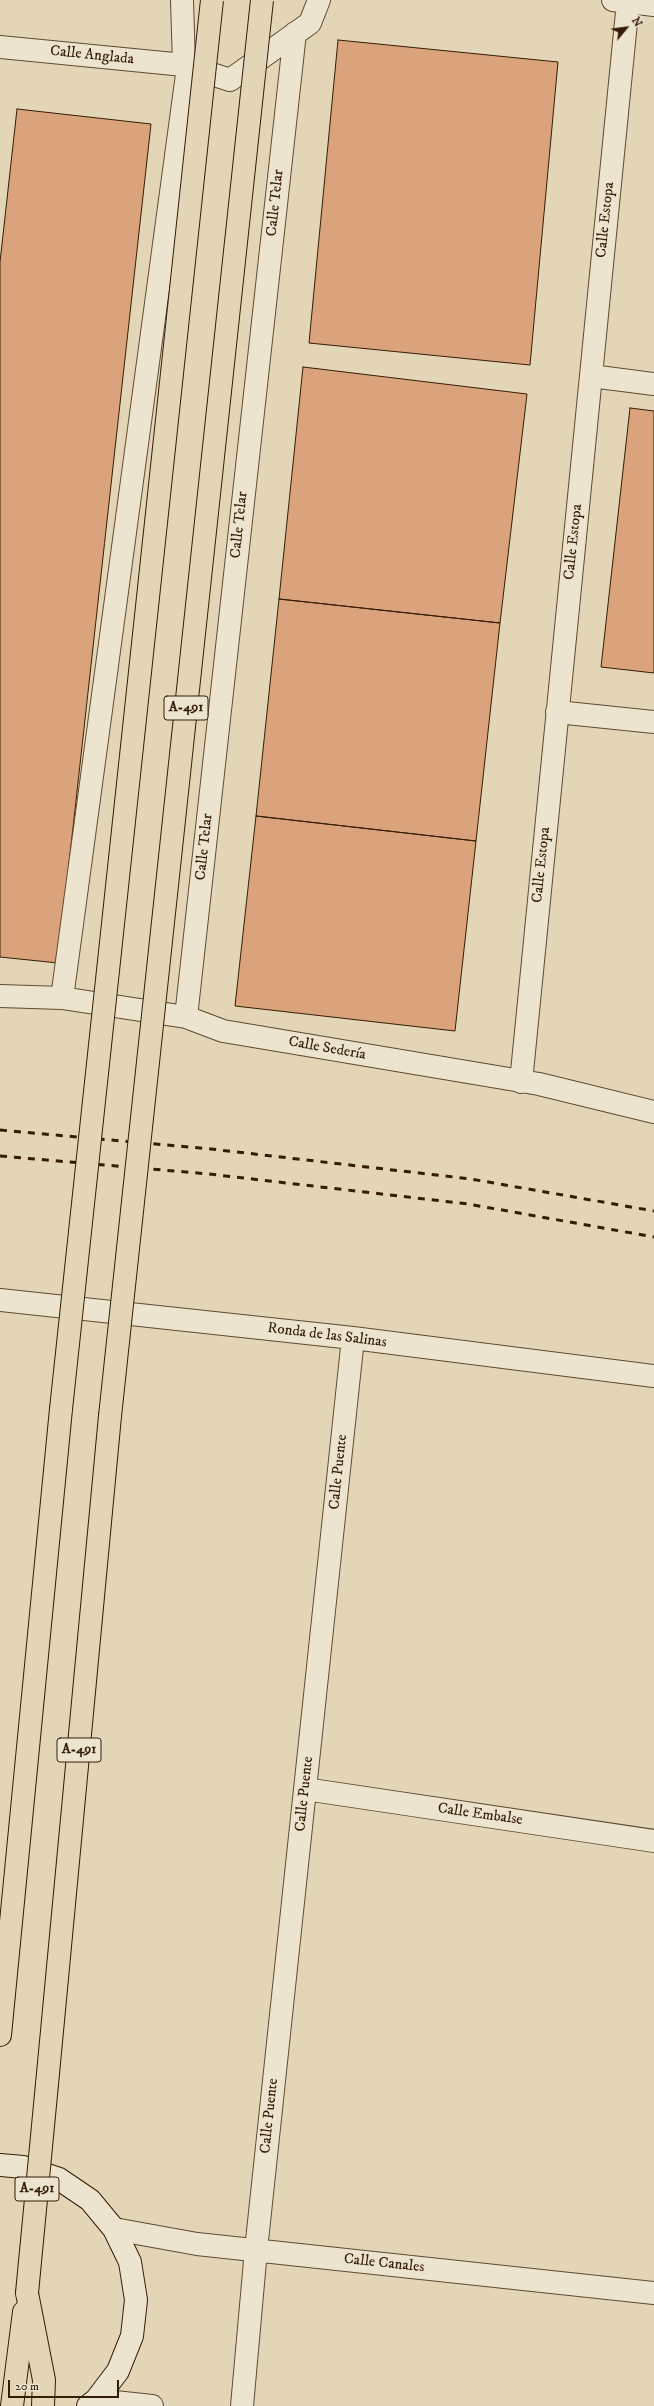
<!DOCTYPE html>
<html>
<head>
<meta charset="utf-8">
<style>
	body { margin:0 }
	#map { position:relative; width:654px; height:2406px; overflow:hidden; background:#e3d6b6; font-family:"IM FELL DW Pica",serif }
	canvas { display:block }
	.north { position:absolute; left:606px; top:8px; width:40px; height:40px; -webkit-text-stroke:3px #ede4d0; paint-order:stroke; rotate:61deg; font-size:11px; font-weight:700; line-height:16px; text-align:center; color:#351c04 }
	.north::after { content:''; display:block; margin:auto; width:14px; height:18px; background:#351c04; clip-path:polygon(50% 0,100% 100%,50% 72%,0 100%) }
	.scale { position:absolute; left:8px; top:2380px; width:111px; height:18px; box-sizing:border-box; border:2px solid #351c04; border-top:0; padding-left:5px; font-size:12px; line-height:14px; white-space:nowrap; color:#351c04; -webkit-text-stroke:3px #ede4d0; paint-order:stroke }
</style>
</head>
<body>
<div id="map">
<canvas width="654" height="2406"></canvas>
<div class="north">N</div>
<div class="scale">20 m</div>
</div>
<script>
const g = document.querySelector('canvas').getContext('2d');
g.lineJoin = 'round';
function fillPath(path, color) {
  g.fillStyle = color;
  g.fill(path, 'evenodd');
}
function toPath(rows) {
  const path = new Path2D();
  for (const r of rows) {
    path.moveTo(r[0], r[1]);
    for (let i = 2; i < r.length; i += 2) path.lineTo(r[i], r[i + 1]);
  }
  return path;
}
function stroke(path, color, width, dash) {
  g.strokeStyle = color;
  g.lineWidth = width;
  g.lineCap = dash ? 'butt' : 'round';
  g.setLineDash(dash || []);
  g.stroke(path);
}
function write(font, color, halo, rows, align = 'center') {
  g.font = font + ' "IM FELL DW Pica",serif';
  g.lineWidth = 4;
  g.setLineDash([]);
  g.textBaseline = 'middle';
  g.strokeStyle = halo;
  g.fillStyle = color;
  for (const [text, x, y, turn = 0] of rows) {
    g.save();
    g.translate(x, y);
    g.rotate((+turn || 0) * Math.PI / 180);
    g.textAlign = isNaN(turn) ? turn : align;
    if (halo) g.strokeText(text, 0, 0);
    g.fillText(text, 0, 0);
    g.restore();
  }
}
const building = toPath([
	[338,40,558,62,530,365,309,343,338,40],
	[17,109,151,124,58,963,0,957,0,262,17,109],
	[303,367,527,394,500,623,279,599,303,367],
	[630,408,654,411,654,673,601,667,630,408],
	[279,599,500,623,476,841,256,816,279,599],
	[256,816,476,841,455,1031,235,1006,256,816]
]);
fillPath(building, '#daa37b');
stroke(building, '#351c04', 1);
const street = toPath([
	[182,0,184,65,230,80,310,23,319,0],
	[613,0,654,5],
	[0,47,184,65],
	[591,376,654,384],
	[557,712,654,722],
	[0,996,62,998,186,1017,223,1031,539,1084,654,1112],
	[62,998,188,67],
	[186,1017,295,33],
	[521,1082,628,2],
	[0,1300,353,1338,654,1376],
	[305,1789,654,1841],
	[114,2229,197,2244,654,2293],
	[96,2400,152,2406],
	[242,2406,256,2250,353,1338]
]);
const secondary = toPath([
	[0,2165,23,2167,59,2179,90,2200,114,2229,130,2262,136,2300,132,2336,118,2371,96,2400,88,2406]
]);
const highway = toPath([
	[0,2035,61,1409],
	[47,2084,110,1416],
	[27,2293,44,2380,43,2406],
	[12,2406,24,2312]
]);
stroke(street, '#604a30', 24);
stroke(secondary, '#351c04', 24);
stroke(highway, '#351c04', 24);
stroke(street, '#ede4d0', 22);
stroke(secondary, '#ede4d0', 22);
stroke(highway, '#e3d6b6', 22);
stroke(toPath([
	[0,1130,211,1149,471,1179,654,1211],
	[0,1156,209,1174,468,1204,654,1237]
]), '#351c04', 3, [7, 7]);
const highwayBridge = toPath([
	[61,1409,212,0],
	[110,1416,262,0],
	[27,2293,47,2084]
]);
stroke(highwayBridge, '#351c04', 24, []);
stroke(highwayBridge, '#e3d6b6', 22);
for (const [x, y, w] of [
	[186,708,44],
	[79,1750,44],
	[37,2189,44]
]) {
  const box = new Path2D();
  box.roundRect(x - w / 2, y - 12, w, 24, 3);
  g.fillStyle = '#ede4d0';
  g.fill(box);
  stroke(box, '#351c04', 1);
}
write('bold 14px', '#351c04', null, [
	["A-491",186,708],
	["A-491",79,1750],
	["A-491",37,2189]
]);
write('15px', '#351c04', '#ede4d0', [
	["Calle Anglada",92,56,6],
	["Calle Telar",276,203,-84],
	["Calle Estopa",606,220,-84],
	["Calle Telar",240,525,-84],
	["Calle Estopa",574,542,-84],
	["Calle Telar",205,847,-84],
	["Calle Estopa",542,865,-84],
	["Calle Sedería",327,1049,10],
	["Ronda de las Salinas",327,1336,7],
	["Calle Puente",339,1472,-84],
	["Calle Puente",305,1794,-84],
	["Calle Embalse",480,1815,8],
	["Calle Puente",270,2116,-84],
	["Calle Canales",384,2264,6]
]);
</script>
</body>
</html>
